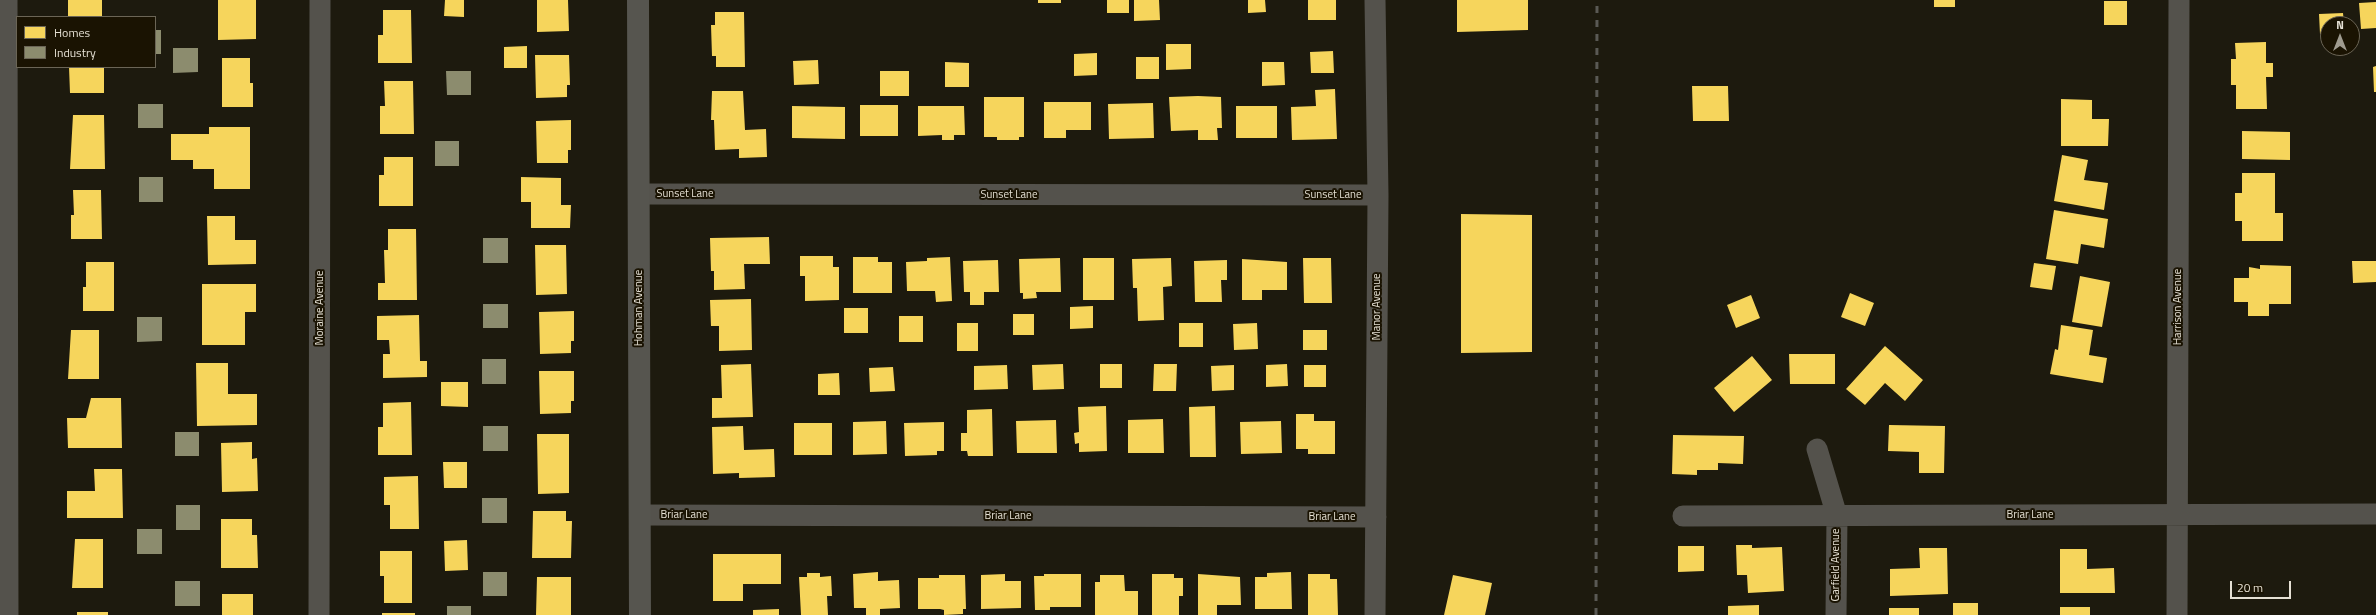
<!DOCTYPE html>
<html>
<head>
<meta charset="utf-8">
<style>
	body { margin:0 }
	#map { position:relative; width:2376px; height:615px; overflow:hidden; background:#1d1a0e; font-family:"Titillium Web",sans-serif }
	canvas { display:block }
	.legend { position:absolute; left:16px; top:16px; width:140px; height:52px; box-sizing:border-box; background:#1a1302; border:1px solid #6b6556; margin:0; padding:5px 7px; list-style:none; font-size:12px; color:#e5e0d4 }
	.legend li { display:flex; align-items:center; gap:8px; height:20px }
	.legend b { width:20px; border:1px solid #6b6556 }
	.north { position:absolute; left:2320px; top:16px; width:40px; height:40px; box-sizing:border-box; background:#1a1302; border:1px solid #6b6556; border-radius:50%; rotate:0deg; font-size:11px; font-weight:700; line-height:16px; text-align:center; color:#e5e0d4 }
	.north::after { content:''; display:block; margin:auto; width:14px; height:18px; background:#9f9b8f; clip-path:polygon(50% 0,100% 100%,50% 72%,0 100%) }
	.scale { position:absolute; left:2230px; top:581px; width:61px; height:18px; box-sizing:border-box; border:2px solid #e5e0d4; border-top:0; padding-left:5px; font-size:12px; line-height:14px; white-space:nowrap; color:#e5e0d4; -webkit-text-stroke:3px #1a1302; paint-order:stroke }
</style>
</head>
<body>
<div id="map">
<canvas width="2376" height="615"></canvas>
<ul class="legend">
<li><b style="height:11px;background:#f6d55c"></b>Homes</li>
<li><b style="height:11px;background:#8c8c6e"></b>Industry</li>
</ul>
<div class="north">N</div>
<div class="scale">20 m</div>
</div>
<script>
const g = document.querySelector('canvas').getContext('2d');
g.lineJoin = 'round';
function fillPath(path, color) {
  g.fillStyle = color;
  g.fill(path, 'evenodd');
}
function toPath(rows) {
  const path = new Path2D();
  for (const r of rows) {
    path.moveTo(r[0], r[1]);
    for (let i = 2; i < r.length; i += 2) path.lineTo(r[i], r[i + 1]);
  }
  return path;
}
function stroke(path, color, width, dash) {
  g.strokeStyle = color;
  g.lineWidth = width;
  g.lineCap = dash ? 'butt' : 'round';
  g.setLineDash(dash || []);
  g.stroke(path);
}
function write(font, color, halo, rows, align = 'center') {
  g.font = font + ' "Titillium Web",sans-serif';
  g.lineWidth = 4;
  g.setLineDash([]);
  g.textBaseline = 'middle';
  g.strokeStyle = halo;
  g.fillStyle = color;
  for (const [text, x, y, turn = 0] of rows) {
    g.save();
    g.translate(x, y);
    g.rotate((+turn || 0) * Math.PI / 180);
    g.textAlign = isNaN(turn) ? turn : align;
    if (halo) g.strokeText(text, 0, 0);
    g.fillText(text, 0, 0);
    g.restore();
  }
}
fillPath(toPath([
	[68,0,102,0,102,17,68,17],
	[218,0,256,0,256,39,218,40],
	[445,0,464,0,464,17,444,16],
	[537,0,568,0,569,31,537,32],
	[1038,0,1061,0,1061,3,1038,3],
	[1107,0,1129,0,1129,13,1107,13],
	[1134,0,1159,0,1160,20,1134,21],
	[1248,0,1265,0,1266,12,1248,13],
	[1308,0,1336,0,1336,20,1308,20],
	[1457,0,1528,0,1528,30,1457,32],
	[1934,0,1955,0,1955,7,1934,7],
	[2104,1,2127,1,2127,25,2104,25],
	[2376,2,2376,28,2361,29,2359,3],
	[383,10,411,10,412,63,378,63,378,35,383,35],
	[715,12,744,12,745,67,716,67,716,56,712,56,711,25,715,25],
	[2343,13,2344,24,2328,24,2328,34,2320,34,2319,14],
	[2266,42,2266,63,2273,63,2273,77,2266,77,2267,109,2236,109,2236,85,2231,85,2231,59,2236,59,2235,43],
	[1166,44,1191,44,1191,69,1166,70],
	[527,46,527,68,504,68,504,47],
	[1333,51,1334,73,1311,73,1310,52],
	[1097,53,1097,75,1074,76,1074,54],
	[535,55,569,55,570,85,567,85,567,97,536,98],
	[1136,57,1159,57,1159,79,1136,79],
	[222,58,250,58,250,83,253,83,253,107,222,107],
	[818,60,819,84,794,85,793,61],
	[945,62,969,63,969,87,945,87],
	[1262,62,1284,62,1285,85,1262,86],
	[2376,66,2376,92,2374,92,2373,67],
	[69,67,104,67,104,93,70,93],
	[880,71,909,71,909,96,880,96],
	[384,81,413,81,414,134,380,134,380,106,385,106],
	[1692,86,1728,86,1729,121,1693,121],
	[1335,89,1337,139,1292,140,1291,107,1316,106,1315,90],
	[712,91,743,91,745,130,766,129,767,157,739,158,739,149,715,150,714,120,711,120],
	[1198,96,1221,97,1222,128,1217,128,1218,140,1198,140,1198,130,1171,131,1169,97],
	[984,97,1024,97,1024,137,1019,137,1019,140,997,140,997,137,984,137],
	[2061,99,2092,100,2092,119,2109,119,2108,146,2061,146],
	[1044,102,1091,102,1091,130,1066,130,1066,138,1044,138],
	[1153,103,1154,138,1109,139,1108,104],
	[860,105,898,105,898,136,860,136],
	[792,106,845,107,845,139,792,138],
	[918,106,964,106,965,135,954,135,954,140,942,140,942,135,918,136],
	[1236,106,1277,106,1277,138,1236,138],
	[73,115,104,115,105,169,70,169],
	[571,120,571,150,568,150,568,163,537,163,536,121],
	[209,127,250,127,250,189,214,189,214,169,193,169,193,160,171,160,171,134,209,134],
	[2242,131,2290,132,2290,160,2242,159],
	[2062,155,2088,160,2084,180,2108,183,2104,210,2054,201],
	[384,157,413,157,413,206,379,206,379,175,384,175],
	[2242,173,2275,173,2275,213,2283,213,2283,241,2242,241,2242,221,2235,221,2235,193,2242,193],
	[521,177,561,178,561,205,571,205,570,228,531,228,531,202,521,202],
	[73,190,101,190,102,239,71,239,71,215,74,215],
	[2054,210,2108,219,2104,248,2081,244,2078,264,2046,259],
	[1461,214,1532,215,1532,352,1461,353],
	[207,216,235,216,235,240,256,240,256,264,208,265],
	[388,229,416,229,417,300,378,300,378,283,385,283,384,250,388,250],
	[769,237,770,264,744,264,745,289,714,290,714,271,711,271,710,238],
	[535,245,566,245,567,294,536,295],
	[800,256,833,256,833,267,839,267,839,300,805,301,805,276,800,276],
	[853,257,878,257,878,262,892,262,892,293,853,293],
	[950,257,952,301,936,302,935,291,907,291,906,262,927,261,927,258],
	[1060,258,1061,292,1036,292,1037,298,1023,299,1023,293,1020,293,1019,259],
	[1083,258,1114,258,1114,300,1083,300],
	[1171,258,1172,286,1163,287,1164,320,1138,321,1137,288,1133,288,1132,259],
	[1303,258,1331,258,1332,303,1304,303],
	[1242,259,1287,262,1287,290,1262,290,1262,300,1242,300],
	[998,260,999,292,984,292,984,305,970,305,970,292,964,292,963,261],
	[1227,260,1227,280,1221,280,1222,302,1195,302,1194,261],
	[2352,261,2376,261,2376,282,2353,283],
	[86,262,114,262,114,311,83,311,83,287,86,287],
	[2034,263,2056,266,2052,290,2030,287],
	[2260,265,2291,266,2291,304,2269,304,2269,316,2248,316,2248,302,2234,302,2234,278,2249,278,2249,267,2260,269],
	[2080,276,2110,282,2102,327,2072,322],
	[202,284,256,284,256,312,245,312,245,345,202,345],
	[1850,293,1874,303,1865,326,1841,317],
	[1751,295,1760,318,1736,328,1727,305],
	[751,299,752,350,719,351,719,326,711,326,710,300],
	[1093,306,1093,328,1070,329,1070,307],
	[844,308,868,308,868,333,844,333],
	[574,311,574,341,571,341,571,353,540,354,539,312],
	[1013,314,1034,314,1034,335,1013,335],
	[419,315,420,361,427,361,427,377,383,378,383,354,390,354,389,340,377,340,377,316],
	[899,316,923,316,923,342,899,342],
	[957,323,978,323,978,351,957,351],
	[1179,323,1203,323,1203,347,1179,347],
	[1257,323,1258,349,1234,350,1233,324],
	[2061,325,2093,330,2089,355,2107,358,2103,383,2050,374,2055,349,2058,350],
	[71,330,99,330,99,379,68,379],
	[1303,330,1327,330,1327,350,1303,350],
	[1885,346,1923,380,1905,401,1885,383,1865,405,1846,389],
	[1789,354,1835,354,1835,384,1790,384],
	[1752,356,1772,380,1734,412,1714,388],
	[196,363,228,363,228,394,257,394,257,425,197,426],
	[751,364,753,417,712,418,712,398,722,398,721,365],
	[1063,364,1064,389,1033,390,1032,365],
	[1100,364,1122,364,1122,388,1100,388],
	[1154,364,1177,364,1176,391,1153,391],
	[1287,364,1288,386,1266,387,1266,365],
	[1007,365,1008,389,974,390,974,366],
	[1234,365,1234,390,1212,391,1211,366],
	[1304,365,1326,365,1326,387,1304,387],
	[893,367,895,391,870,392,869,368],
	[539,371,574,371,574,401,571,401,571,413,540,414],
	[839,373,840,395,818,395,818,374],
	[441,382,468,382,468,407,441,406],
	[91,398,121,398,122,448,68,448,67,418,86,418],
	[411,402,412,455,378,455,378,427,383,427,383,403],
	[1106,406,1107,451,1079,452,1079,443,1075,444,1074,433,1079,432,1078,407],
	[1215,406,1216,457,1190,457,1189,407],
	[992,409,993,456,968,456,967,451,961,451,961,433,967,433,967,410],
	[1296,414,1314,414,1314,421,1335,421,1335,454,1308,454,1308,449,1296,449],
	[1163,419,1164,453,1128,453,1128,420],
	[1056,420,1057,453,1017,453,1016,421],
	[886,421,887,454,853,455,853,422],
	[1281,421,1282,453,1241,454,1240,422],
	[944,422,944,451,937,451,937,455,905,456,904,423],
	[794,423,832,423,832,455,794,455],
	[1889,425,1945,426,1944,473,1919,473,1919,452,1888,451],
	[743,426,744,450,774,449,775,477,739,478,739,473,713,474,712,427],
	[537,434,569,434,569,493,538,494],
	[1673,435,1744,436,1743,464,1718,463,1718,470,1697,470,1697,475,1672,474],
	[252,442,252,459,257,458,258,491,222,492,221,443],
	[443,462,467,462,467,488,444,488],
	[94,469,122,469,123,518,67,518,67,491,95,491],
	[418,476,419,529,390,529,390,505,384,505,384,477],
	[533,511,566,511,566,521,572,521,571,558,532,558],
	[221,519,252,519,252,535,257,535,258,568,221,568],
	[75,539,103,539,103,588,72,588],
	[467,540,468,570,445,571,444,541],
	[1736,545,1752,545,1752,548,1782,547,1784,591,1748,593,1747,575,1737,575],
	[1678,546,1704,546,1704,571,1678,572],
	[1919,548,1947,548,1948,594,1890,596,1890,569,1920,568],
	[2060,549,2087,549,2087,569,2114,568,2115,593,2060,593],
	[380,551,412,551,412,603,384,603,384,576,380,576],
	[713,554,781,554,781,584,743,584,743,601,713,601],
	[878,572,878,581,899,580,900,608,880,609,880,615,866,615,866,608,854,608,853,574],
	[1291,572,1292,609,1255,609,1255,577,1267,577,1267,573],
	[807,573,820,573,820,577,831,576,832,596,827,596,828,615,801,615,799,577,807,577],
	[1005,574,1005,581,1021,581,1021,608,981,609,981,575],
	[1044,574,1081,574,1081,607,1050,607,1050,610,1035,610,1034,576,1044,576],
	[1152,574,1174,574,1174,578,1183,578,1183,596,1179,596,1179,615,1152,615],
	[1198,574,1240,577,1241,605,1217,605,1217,615,1198,615],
	[1308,574,1330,574,1330,579,1337,579,1338,615,1308,615],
	[939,575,965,575,966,609,963,609,963,614,944,615,944,610,940,609,918,609,918,578,939,578],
	[1100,575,1124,575,1125,591,1138,591,1138,615,1095,615,1095,582,1100,582],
	[1453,575,1492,583,1485,615,1444,615],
	[537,577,571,577,571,615,536,615],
	[222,594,253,594,253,615,222,615],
	[1953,603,1978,603,1978,615,1953,615],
	[1759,605,1759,615,1728,615,1728,606],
	[2060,607,2090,607,2090,615,2060,615],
	[1889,608,1919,608,1919,615,1889,615],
	[779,609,779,615,753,615,753,610],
	[77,612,108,612,108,615,77,615],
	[382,613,415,613,415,615,382,615]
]), '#f6d55c');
fillPath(toPath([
	[155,30,161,30,161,54,155,54],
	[173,48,198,48,198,72,173,73],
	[446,71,471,71,471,95,447,95],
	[138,104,163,104,163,128,138,128],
	[435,141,459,141,459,166,435,166],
	[139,177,163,177,163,202,139,202],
	[483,238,508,238,508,263,483,263],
	[483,304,508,304,508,328,483,328],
	[137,317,162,317,162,341,137,342],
	[482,359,506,359,506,384,482,384],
	[483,426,508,426,508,451,483,451],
	[175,432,199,432,199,456,175,456],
	[482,498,507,498,507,523,482,523],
	[176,505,200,505,200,530,176,530],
	[137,529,162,529,162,554,137,554],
	[483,572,507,572,507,596,483,596],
	[175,581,200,581,200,606,175,606],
	[447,606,471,606,471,615,447,615]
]), '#8c8c6e');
stroke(toPath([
	[7,0,8,615],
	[1375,0,1378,195,1375,615],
	[639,194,1378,195],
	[1817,449,1837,516,1836,615],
	[640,515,1376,517],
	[1683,516,2376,514],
	[319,615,320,0],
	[2177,615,2179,0]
]), '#54524c', 21);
stroke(toPath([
	[638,0,640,615]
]), '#56554f', 22);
stroke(toPath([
	[1596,615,1597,0]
]), '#5a5954', 3, [7, 7]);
write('11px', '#e5e0d4', '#1a1302', [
	["Sunset Lane",685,194],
	["Sunset Lane",1009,195],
	["Sunset Lane",1333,195],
	["Manor Avenue",1377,307,-90],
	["Harrison Avenue",2178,307,-90],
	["Moraine Avenue",320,308,-90],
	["Hohman Avenue",639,308,-90],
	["Briar Lane",684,515],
	["Briar Lane",2030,515],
	["Briar Lane",1008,516],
	["Briar Lane",1332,517],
	["Garfield Avenue",1836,565,-90]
]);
</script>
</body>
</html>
